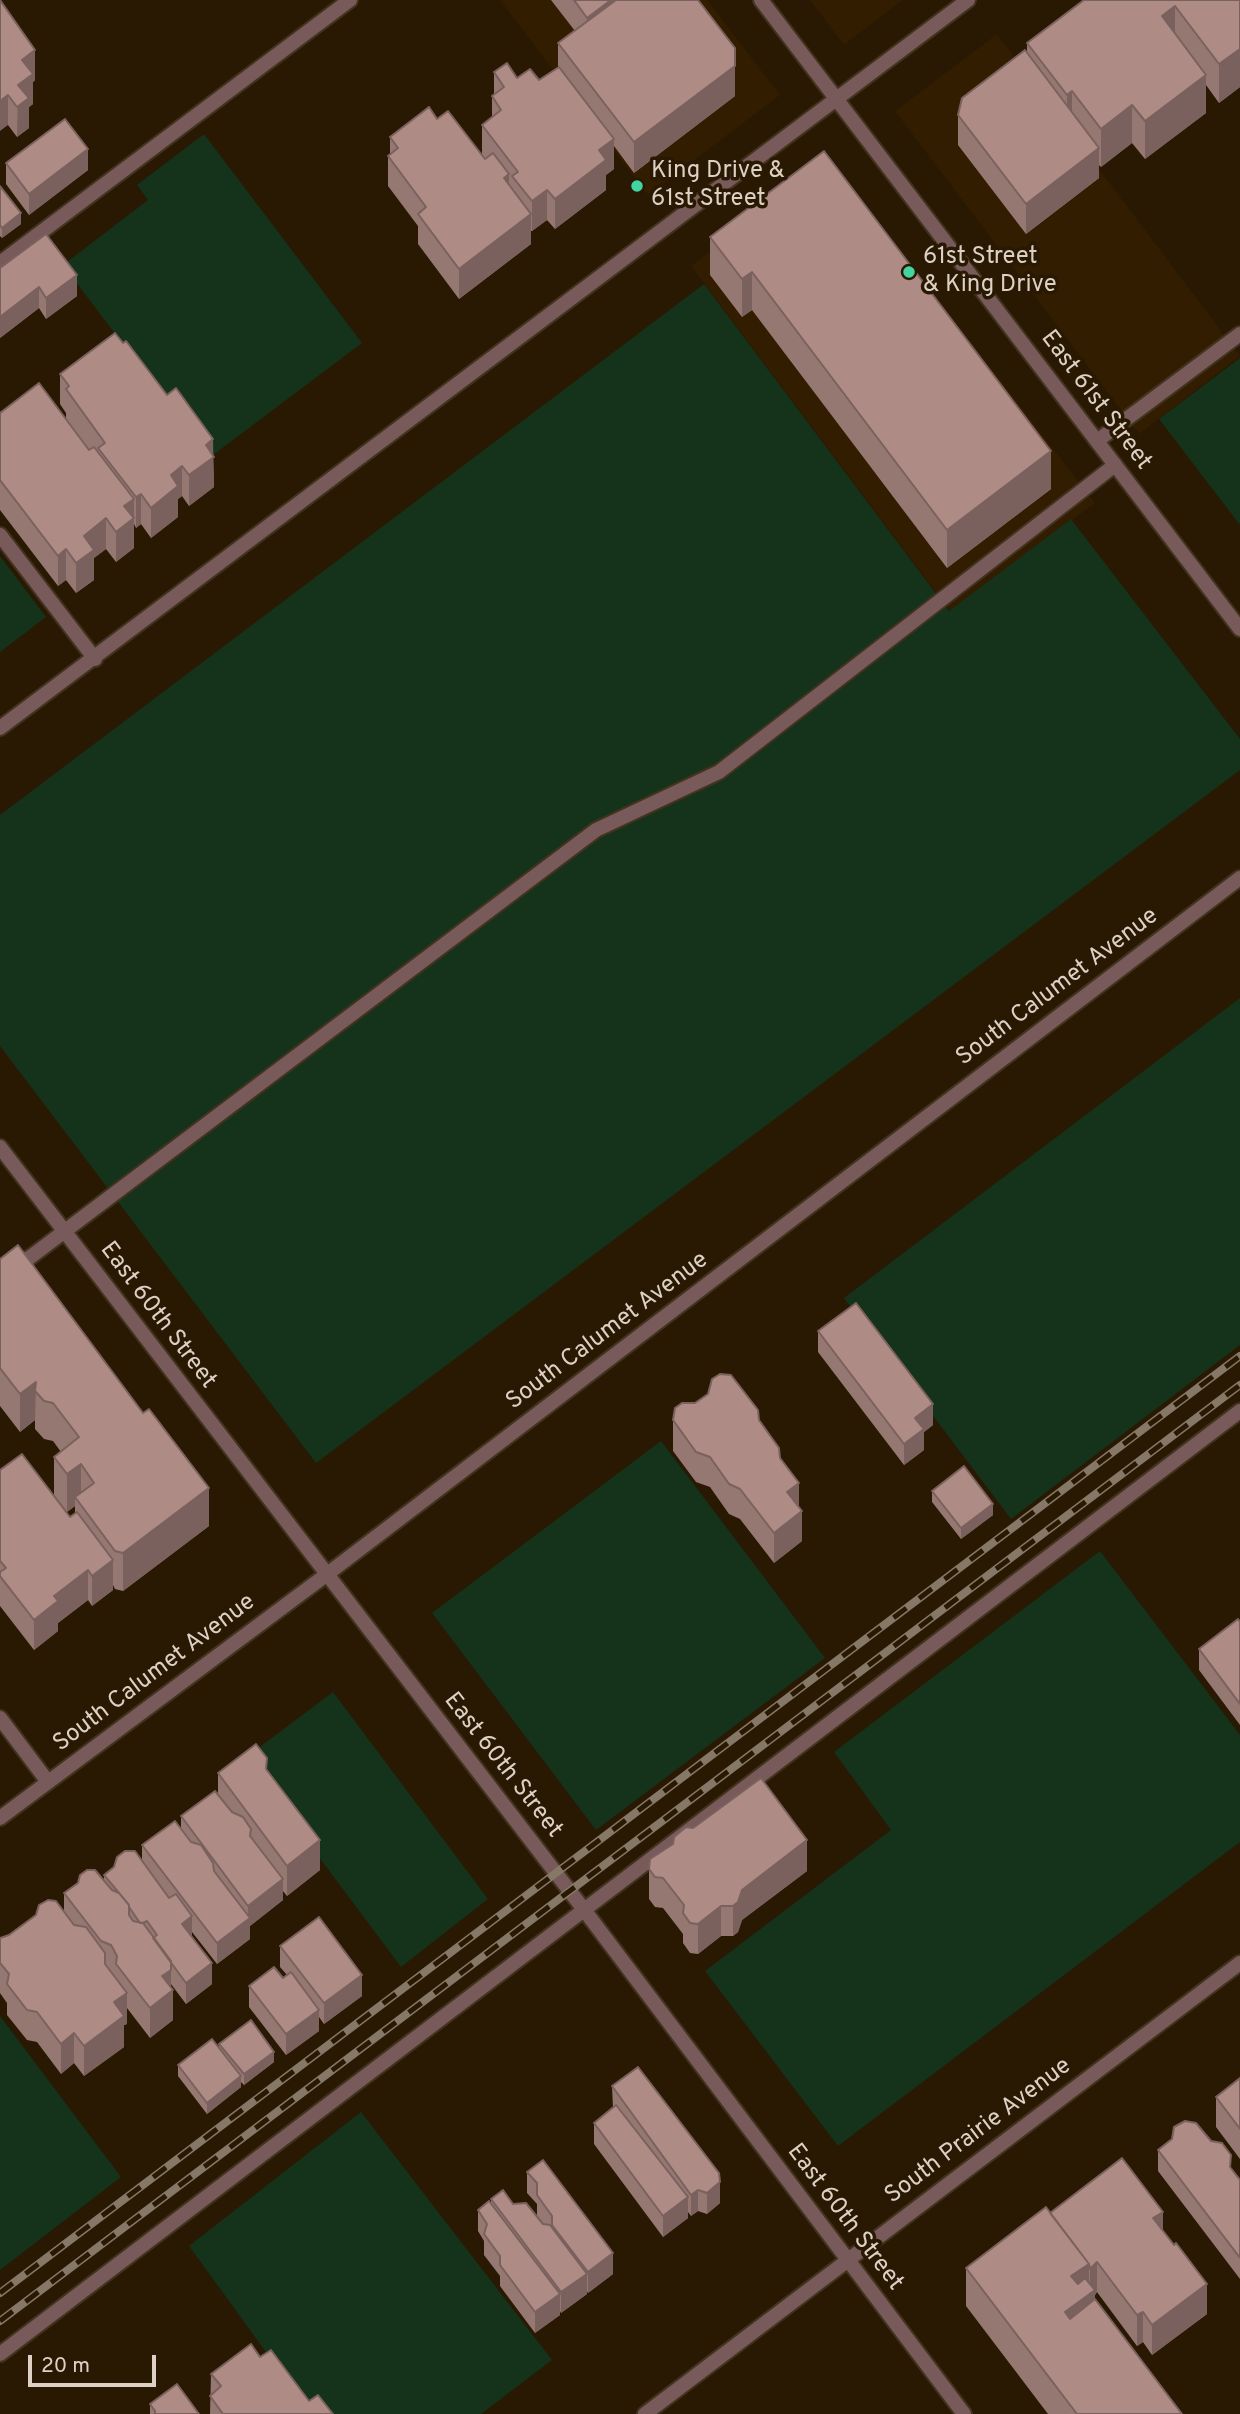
<!DOCTYPE html>
<html>
<head>
<meta charset="utf-8">
<style>
	body { margin:0 }
	#map { position:relative; width:1240px; height:2414px; overflow:hidden; background:#291903; font-family:Overpass,sans-serif }
	canvas { display:block }
	.scale { position:absolute; left:28px; top:2355px; width:128px; height:32px; box-sizing:border-box; border:4px solid #dcd1c4; border-top:0; padding-left:9px; font-size:21px; line-height:24px; white-space:nowrap; color:#dcd1c4; -webkit-text-stroke:5px #291903; paint-order:stroke }
</style>
</head>
<body>
<div id="map">
<canvas width="1240" height="2414"></canvas>
<div class="scale">20 m</div>
</div>
<script>
const g = document.querySelector('canvas').getContext('2d');
g.lineJoin = 'round';
function fillPath(path, color) {
  g.fillStyle = color;
  g.fill(path, 'evenodd');
}
function toPath(rows) {
  const path = new Path2D();
  for (const r of rows) {
    path.moveTo(r[0], r[1]);
    for (let i = 2; i < r.length; i += 2) path.lineTo(r[i], r[i + 1]);
  }
  return path;
}
function stroke(path, color, width, dash) {
  g.strokeStyle = color;
  g.lineWidth = width;
  g.lineCap = dash ? 'butt' : 'round';
  g.setLineDash(dash || []);
  g.stroke(path);
}
function write(font, color, halo, rows, align = 'center') {
  g.font = font + ' Overpass,sans-serif';
  g.lineWidth = 7;
  g.setLineDash([]);
  g.textBaseline = 'middle';
  g.strokeStyle = halo;
  g.fillStyle = color;
  for (const [text, x, y, turn = 0] of rows) {
    g.save();
    g.translate(x, y);
    g.rotate((+turn || 0) * Math.PI / 180);
    g.textAlign = isNaN(turn) ? turn : align;
    if (halo) g.strokeText(text, 0, 0);
    g.fillText(text, 0, 0);
    g.restore();
  }
}
fillPath(toPath([
	[500,0,707,0,780,95,648,195],
	[810,0,903,0,844,45],
	[997,34,1240,356,1139,434,895,111],
	[830,159,1095,503,950,611,691,266]
]), '#321d01');
fillPath(toPath([
	[204,134,362,343,209,458,63,265,148,200,137,185],
	[704,284,949,611,1071,519,1240,739,1240,770,316,1463,0,1046,0,815],
	[1240,358,1240,525,1159,419],
	[0,556,46,617,0,652],
	[1240,998,1240,1345,1011,1519,844,1298],
	[661,1441,825,1658,596,1830,432,1613],
	[1100,1551,1240,1735,1240,1842,838,2146,705,1971,891,1830,834,1752],
	[333,1692,488,1899,401,1967,245,1758],
	[0,2016,121,2177,0,2270],
	[361,2112,552,2360,481,2414,311,2414,189,2246]
]), '#15321a');
const service = toPath([
	[0,263,350,0],
	[1097,441,1240,334],
	[0,535,95,659],
	[0,1280,596,830,719,772,1115,465],
	[0,1718,48,1782],
	[0,2354,1240,1411]
]);
const minor = toPath([
	[0,1147,585,1911,964,2414],
	[0,1818,326,1575,1240,878],
	[645,2414,1240,1963]
]);
const tertiary = toPath([
	[761,0,1240,629],
	[0,728,968,0]
]);
stroke(service, '#42331e', 18);
stroke(minor, '#42331e', 18);
stroke(tertiary, '#42331e', 18);
stroke(service, '#795a5a', 14);
stroke(minor, '#795a5a', 14);
stroke(tertiary, '#795a5a', 14);
const rail = toPath([
	[0,2293,1240,1356],
	[0,2321,1240,1385]
]);
stroke(rail, '#857866', 8);
stroke(rail, '#291903', 5, [16]);
fillPath(toPath([
	[0,0,35,80,33,82,33,104,29,107,29,128,17,137,8,125],
	[551,0,698,0,735,96,634,173,614,146,614,169,606,175,606,190,555,229,547,220,532,231,531,231,531,244,459,299,418,244,418,226,388,186,388,156,390,154,390,137,437,119,482,155,482,125,492,117,492,96,494,94,494,72,517,78,539,80,558,67,558,43,575,31],
	[1084,0,1240,0,1240,87,1219,103,1206,85,1206,113,1145,159,1132,143,1101,167,1099,165,1099,178,1026,234,958,145,958,115,1027,53,1027,43],
	[6,163,88,170,29,215,6,184],
	[0,186,21,224,2,238,0,236],
	[46,234,77,296,46,319,39,308,0,338],
	[710,237,1051,489,947,568,752,310,742,317,710,275],
	[60,374,213,456,214,487,189,506,182,496,178,499,178,517,151,538,141,524,136,528,134,524,134,548,116,562,106,549,94,558,94,580,76,593,66,580,58,586,0,510,0,413,66,419,66,413,60,404],
	[0,1259,209,1526,123,1591,115,1589,113,1585,113,1590,92,1606,88,1600,58,1623,58,1631,34,1650,0,1606,0,1470,70,1517,75,1513,75,1506,67,1512,54,1495,54,1457,61,1452,53,1441,44,1439,35,1429,35,1420,20,1432,0,1406],
	[818,1331,933,1425,924,1432,924,1450,904,1465,818,1352],
	[708,1394,759,1420,780,1458,799,1507,802,1541,774,1563,740,1519,729,1514,710,1487,696,1482,673,1451,673,1420],
	[932,1491,993,1515,961,1539,932,1502],
	[1240,1622,1240,1725,1199,1670,1199,1649],
	[267,1769,320,1870,287,1896,283,1891,283,1900,250,1926,250,1939,217,1964,192,1932,192,1937,212,1984,186,2004,171,1984,173,2020,150,2038,127,2008,127,2024,124,2025,124,2047,84,2076,74,2063,61,2074,37,2042,27,2040,7,2015,7,2003,0,1993,0,1938,9,1935,36,1915,64,1912,64,1893,104,1881,104,1875,142,1861,142,1845,181,1829,181,1816,218,1794,218,1773],
	[649,1869,807,1871,742,1920,738,1932,733,1936,721,1936,698,1954,690,1953,683,1943,683,1934,663,1908,655,1907,649,1899],
	[280,1946,362,1996,324,2024,319,2017,319,2031,286,2055,249,2007,249,1986,283,1978,287,1975,280,1967],
	[219,2044,274,2062,244,2085,241,2082,241,2087,207,2114,178,2076,178,2065,219,2048],
	[1240,2078,1240,2159,1216,2127,1216,2097],
	[612,2086,720,2203,707,2214,698,2211,691,2216,688,2212,688,2218,663,2237,594,2144,594,2123,613,2108],
	[1158,2150,1231,2168,1240,2180,1240,2279,1158,2171],
	[527,2172,613,2274,588,2293,587,2291,587,2294,561,2313,560,2311,560,2315,535,2333,500,2286,500,2276,484,2255,484,2241,478,2231,478,2210,491,2203,491,2199,513,2204,537,2216,537,2204,527,2193],
	[1050,2213,1163,2231,1207,2314,1152,2355,1143,2342,1137,2346,1097,2292,1095,2295,1095,2300,1182,2414,1048,2414,966,2306,966,2268],
	[260,2357,309,2401,333,2414,210,2414,211,2374],
	[150,2404,199,2414,150,2414]
]), '#967872');
fillPath(toPath([
	[611,0,652,0,587,48,587,18],
	[1175,6,1175,44,1162,16],
	[1240,49,1240,87,1219,103,1219,64],
	[35,50,35,80,33,82,33,104,29,107,29,128,17,137,18,85,22,60],
	[735,66,735,96,634,173,634,142],
	[1206,75,1206,113,1145,159,1145,121],
	[1072,91,1072,129,1067,133,1067,95],
	[8,95,8,125,0,131,0,101],
	[1132,105,1132,143,1101,167,1101,129],
	[614,139,614,169,606,175,606,190,555,229,555,199,599,150],
	[1099,148,1099,178,1026,234,1026,204],
	[88,149,88,170,29,215,29,194],
	[509,174,509,204,504,178],
	[547,190,547,220,532,231,532,201],
	[21,213,21,224,2,238,2,228],
	[531,214,531,244,459,299,459,269],
	[752,272,752,310,742,317,742,279],
	[77,275,77,296,46,319,46,298],
	[39,287,39,308,0,338,0,317],
	[213,439,214,487,189,506,189,475,206,445],
	[1051,451,1051,489,947,568,947,530],
	[182,466,182,496,178,499,178,517,151,538,151,508,171,475],
	[141,494,141,524,136,528,136,497],
	[134,499,134,548,116,562,116,532,124,506],
	[106,518,106,549,94,558,94,580,76,593,76,563,84,536],
	[66,549,66,580,58,586,58,556],
	[36,1382,35,1420,20,1432,20,1394],
	[933,1404,933,1425,924,1432,924,1450,904,1465,904,1444,915,1418],
	[81,1464,81,1502,75,1497,75,1506,67,1512,67,1474],
	[799,1483,799,1513,802,1511,802,1541,774,1563,774,1533,787,1492],
	[209,1488,209,1526,123,1591,123,1553],
	[993,1504,993,1515,961,1539,961,1528],
	[113,1560,113,1590,92,1606,92,1576],
	[88,1570,88,1600,58,1623,58,1631,34,1650,34,1620,54,1596],
	[320,1840,320,1870,287,1896,287,1866],
	[807,1840,807,1871,742,1920,738,1932,733,1936,733,1906,742,1890],
	[283,1879,283,1900,250,1926,250,1939,217,1964,217,1943,248,1919,248,1906],
	[721,1906,721,1936,698,1954,698,1924],
	[192,1916,192,1937,182,1945,182,1924],
	[212,1963,212,1984,186,2004,186,1983],
	[171,1970,171,1992,173,1990,173,2020,150,2038,150,2008,162,1976],
	[362,1975,362,1996,324,2024,324,2003],
	[127,1993,127,2024,124,2025,124,2047,84,2076,84,2046,114,2002],
	[319,2010,319,2031,286,2055,286,2034],
	[74,2033,74,2063,61,2074,61,2044],
	[274,2052,274,2062,244,2085,244,2074],
	[241,2076,241,2087,207,2114,207,2103],
	[720,2182,720,2203,707,2214,707,2193],
	[698,2190,698,2211,691,2216,691,2195],
	[688,2197,688,2218,663,2237,663,2216],
	[1163,2212,1163,2242,1153,2218],
	[613,2253,613,2274,588,2293,588,2272],
	[1097,2262,1097,2292,1095,2295,1095,2328,1065,2350,1065,2312,1071,2276,1089,2264,1089,2294,1090,2293,1090,2269],
	[587,2274,587,2294,561,2313,561,2292],
	[1207,2284,1207,2314,1152,2355,1152,2325],
	[560,2294,560,2315,535,2333,535,2312],
	[1143,2312,1143,2342,1137,2346,1137,2315]
]), '#7a615d');
const building = toPath([
	[0,0,35,50,22,60,33,74,18,85,29,98,17,107,8,95,0,101,0,0],
	[574,0,611,0,587,18,574,0],
	[616,0,698,0,735,48,735,66,634,142,558,43,616,0],
	[1084,0,1240,0,1240,49,1219,64,1175,6,1162,16,1206,75,1145,121,1132,105,1101,129,1072,91,1067,95,1027,43,1084,0],
	[1025,50,1099,148,1026,204,958,115,962,98,1025,50],
	[507,63,517,78,530,69,539,80,559,67,614,139,599,150,606,160,555,199,547,190,532,201,512,176,518,172,482,125,501,110,492,96,504,87,494,72,507,63],
	[429,107,437,119,448,111,485,159,493,153,509,174,504,178,531,214,459,269,418,214,426,207,388,156,398,148,390,137,429,107],
	[65,119,88,149,29,194,6,163,65,119],
	[824,151,1051,451,947,530,752,272,742,279,710,237,824,151],
	[0,186,21,213,2,228,0,225,0,186],
	[46,234,77,275,46,298,39,287,0,317,0,268,46,234],
	[115,333,123,343,126,341,167,395,176,388,213,439,206,445,214,457,189,475,182,466,171,475,178,486,151,508,141,494,136,497,98,448,105,443,66,389,69,386,60,374,115,333],
	[39,383,89,450,94,447,134,499,124,506,134,518,116,532,106,518,84,536,94,550,76,563,66,549,58,556,0,480,0,413,39,383],
	[18,1245,143,1413,149,1409,209,1488,123,1553,115,1551,75,1497,94,1483,81,1464,67,1474,54,1457,79,1437,53,1403,44,1401,35,1391,36,1382,20,1394,0,1368,0,1259,18,1245],
	[856,1303,933,1404,915,1418,924,1429,904,1444,818,1331,856,1303],
	[720,1374,731,1375,758,1410,759,1420,779,1448,780,1458,799,1483,787,1492,802,1511,774,1533,740,1489,729,1484,710,1457,696,1452,673,1420,675,1408,682,1403,695,1403,708,1394,712,1379,720,1374],
	[22,1454,70,1517,77,1512,113,1560,92,1576,88,1570,54,1596,58,1601,34,1620,0,1576,0,1572,6,1568,0,1561,0,1470,22,1454],
	[964,1466,993,1504,961,1528,932,1491,964,1466],
	[1238,1619,1240,1622,1240,1704,1199,1649,1238,1619],
	[256,1744,267,1758,266,1769,320,1840,287,1866,218,1773,256,1744],
	[761,1778,807,1840,742,1890,738,1902,733,1906,721,1906,698,1924,690,1923,683,1913,684,1905,663,1878,655,1877,649,1869,650,1859,673,1844,674,1837,686,1827,693,1828,761,1778],
	[215,1791,232,1812,243,1817,251,1829,250,1836,283,1879,248,1906,181,1816,215,1791],
	[175,1821,191,1842,201,1845,213,1863,214,1871,250,1918,217,1943,142,1845,175,1821],
	[125,1851,135,1851,169,1898,176,1894,192,1916,182,1924,212,1963,186,1983,153,1938,157,1935,147,1921,143,1923,140,1923,129,1907,129,1905,104,1875,114,1867,117,1857,125,1851],
	[87,1870,95,1870,112,1890,119,1893,129,1905,129,1915,133,1921,143,1923,171,1961,171,1970,162,1976,173,1990,150,2008,116,1964,117,1956,111,1945,101,1941,64,1893,78,1883,80,1875,87,1870],
	[48,1900,56,1901,74,1925,86,1927,105,1953,105,1964,127,1993,114,2002,124,2016,84,2046,74,2033,61,2044,37,2012,27,2010,7,1984,9,1974,0,1963,0,1938,9,1935,36,1915,39,1905,48,1900],
	[319,1917,362,1975,324,2003,280,1946,319,1917],
	[274,1967,283,1978,291,1972,319,2010,286,2034,249,1986,274,1967],
	[251,2020,274,2052,244,2074,219,2044,251,2020],
	[212,2039,241,2076,207,2103,178,2065,212,2039],
	[638,2067,719,2173,720,2182,707,2193,698,2190,691,2195,612,2086,638,2067],
	[1240,2078,1240,2129,1216,2097,1240,2078],
	[616,2105,688,2197,663,2216,594,2123,616,2105],
	[1185,2121,1196,2123,1211,2141,1222,2143,1231,2155,1230,2167,1240,2180,1240,2258,1158,2150,1172,2139,1174,2127,1185,2121],
	[1122,2158,1163,2212,1153,2218,1174,2245,1176,2243,1207,2284,1152,2325,1143,2312,1137,2315,1097,2262,1090,2269,1089,2264,1050,2213,1122,2158],
	[543,2160,613,2253,588,2272,552,2225,552,2216,537,2195,537,2183,527,2172,543,2160],
	[503,2190,513,2204,526,2203,543,2224,550,2225,587,2274,561,2292,491,2199,503,2190],
	[489,2201,560,2294,535,2312,500,2265,500,2256,484,2234,487,2224,478,2210,489,2201],
	[1046,2207,1089,2264,1071,2276,1078,2284,1085,2278,1095,2290,1065,2312,1070,2319,1095,2299,1182,2414,1077,2414,966,2268,1046,2207],
	[251,2344,260,2357,271,2350,309,2401,318,2395,333,2414,223,2414,210,2396,221,2386,211,2374,251,2344],
	[177,2384,199,2414,155,2414,155,2411,150,2404,177,2384]
]);
fillPath(building, '#ae8b85');
stroke(building, '#7a615d', 2);
for (const [x, y, r, color] of [
	[637,186,7,"#42d4a1"],
	[909,272,7,"#42d4a1"]
]) {
  const dot = new Path2D();
  dot.arc(x, y, r, 0, 2 * Math.PI);
  g.fillStyle = color;
  g.fill(dot);
  stroke(dot, '#291903', 2.5);
}
write('24px', '#dcd1c4', '#291903', [
	["King Drive &",651,172],
	["61st Street",651,200],
	["61st Street",923,258],
	["& King Drive",923,286]
], 'left');
write('24px', '#dcd1c4', '#291903', [
	["East 61st Street",1095,401,53],
	["South Calumet Avenue",1058,988,-37],
	["East 60th Street",157,1316,53],
	["South Calumet Avenue",608,1332,-37],
	["South Calumet Avenue",155,1674,-37],
	["East 60th Street",502,1766,52],
	["South Prairie Avenue",979,2132,-37],
	["East 60th Street",844,2218,53]
]);
</script>
</body>
</html>
